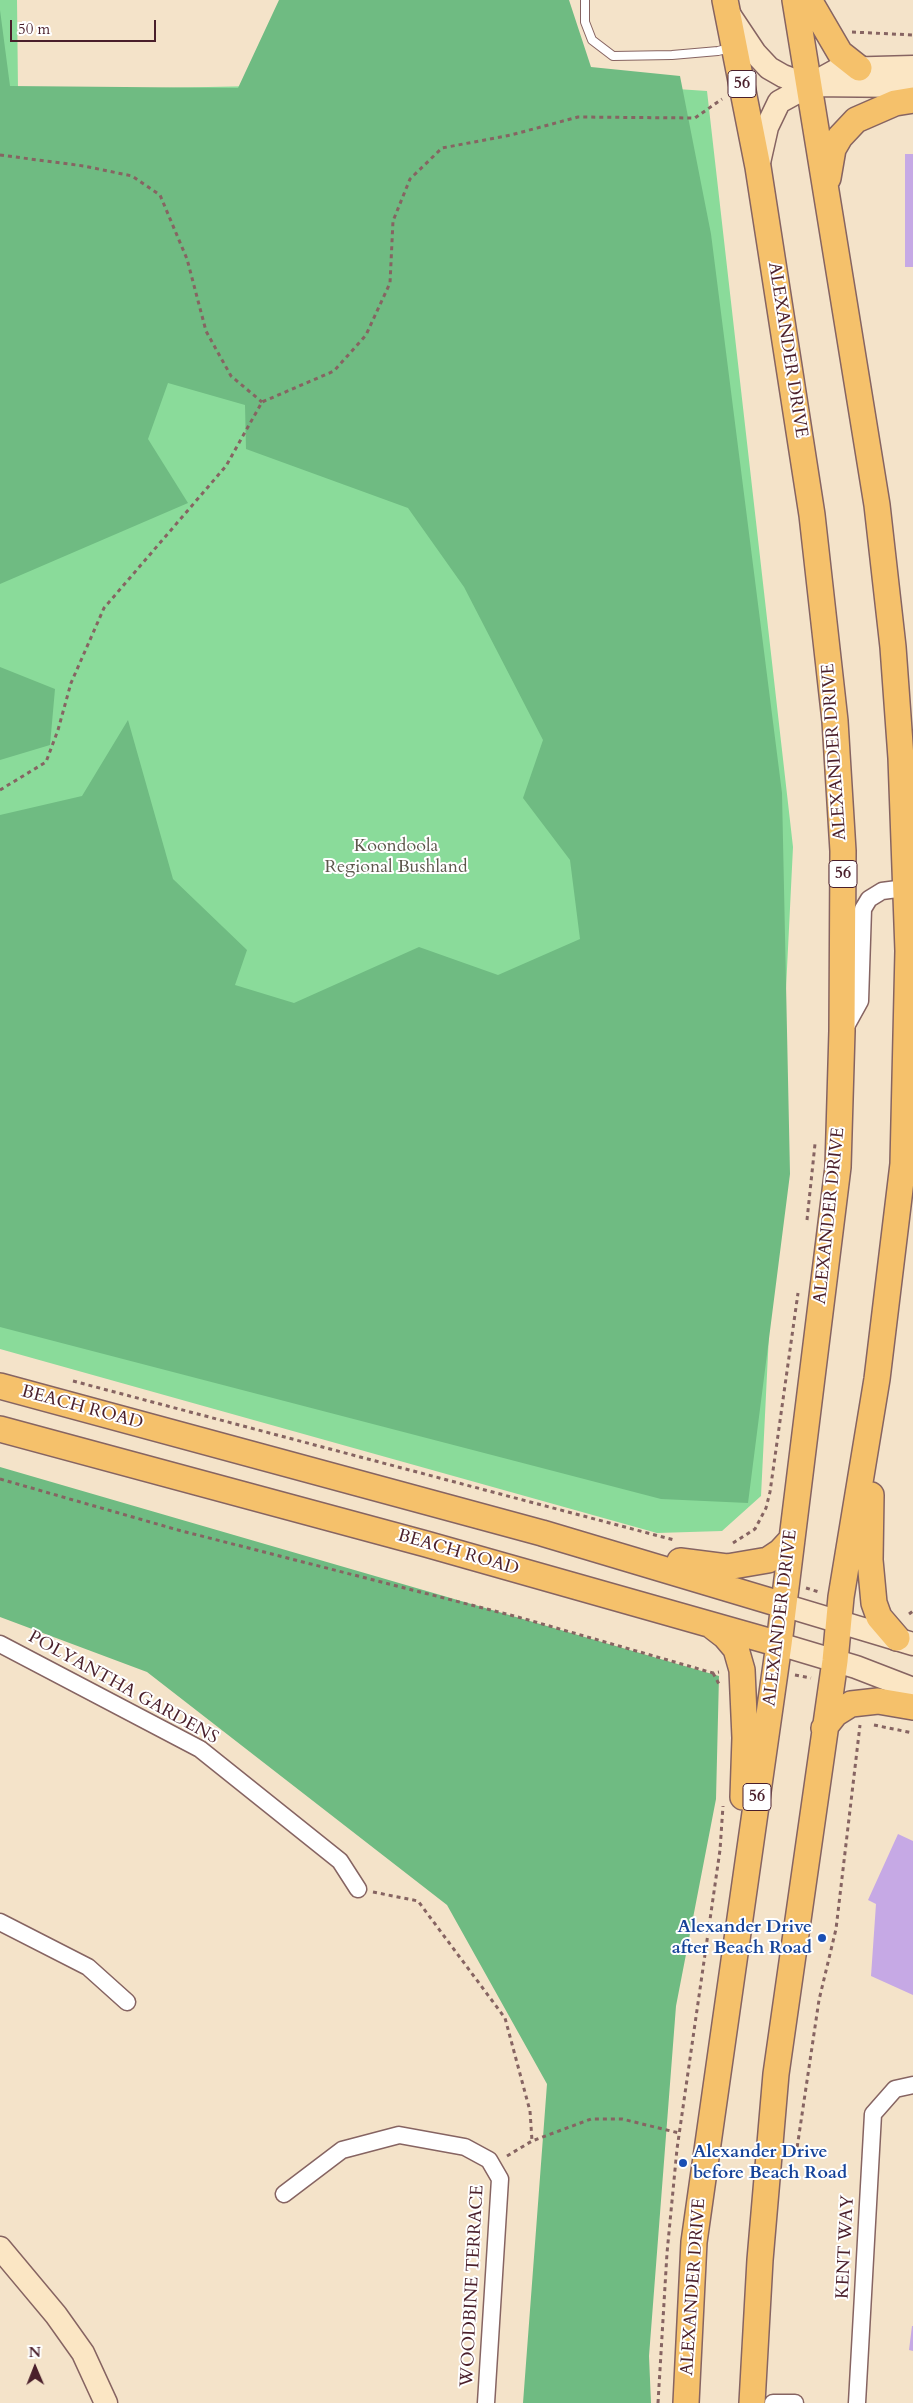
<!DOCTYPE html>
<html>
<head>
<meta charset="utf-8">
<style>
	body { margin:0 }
	#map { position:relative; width:913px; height:2403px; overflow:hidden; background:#f4e3c9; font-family:Cardo,serif }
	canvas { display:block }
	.north { position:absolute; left:10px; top:2343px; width:50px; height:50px; -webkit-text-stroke:4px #fff; paint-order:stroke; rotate:359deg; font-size:14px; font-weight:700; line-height:20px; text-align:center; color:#4a1f2b }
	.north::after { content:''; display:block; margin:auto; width:18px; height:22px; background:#4a1f2b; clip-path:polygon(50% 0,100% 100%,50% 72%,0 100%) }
	.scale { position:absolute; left:10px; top:20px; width:146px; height:22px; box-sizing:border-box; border:2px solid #4a1f2b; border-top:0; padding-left:6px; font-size:15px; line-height:18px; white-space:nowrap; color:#4a1f2b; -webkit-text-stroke:4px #fff; paint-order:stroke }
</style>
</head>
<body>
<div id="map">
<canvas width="913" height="2403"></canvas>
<div class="north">N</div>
<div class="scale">50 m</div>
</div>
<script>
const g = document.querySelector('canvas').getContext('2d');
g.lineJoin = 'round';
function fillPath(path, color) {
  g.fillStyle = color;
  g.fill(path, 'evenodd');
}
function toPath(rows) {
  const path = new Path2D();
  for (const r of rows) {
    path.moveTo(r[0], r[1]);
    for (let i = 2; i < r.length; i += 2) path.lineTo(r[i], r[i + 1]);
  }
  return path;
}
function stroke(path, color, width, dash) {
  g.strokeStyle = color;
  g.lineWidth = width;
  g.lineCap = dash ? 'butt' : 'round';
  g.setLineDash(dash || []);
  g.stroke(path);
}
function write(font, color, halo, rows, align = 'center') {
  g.font = font + ' Cardo,serif';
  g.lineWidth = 4;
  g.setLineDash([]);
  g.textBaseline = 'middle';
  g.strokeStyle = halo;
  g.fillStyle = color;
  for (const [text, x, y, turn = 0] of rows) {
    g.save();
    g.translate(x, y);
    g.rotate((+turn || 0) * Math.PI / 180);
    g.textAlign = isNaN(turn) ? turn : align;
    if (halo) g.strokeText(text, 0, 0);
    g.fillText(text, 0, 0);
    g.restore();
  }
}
fillPath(toPath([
	[0,0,17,0,18,91,541,80,707,91,793,847,761,1496,722,1531,657,1533,0,1349]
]), '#8adb9a');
fillPath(toPath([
	[279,0,569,0,591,67,680,76,711,234,782,793,790,1174,748,1503,661,1499,0,1327,0,815,82,796,128,720,173,879,247,950,235,985,294,1003,419,947,498,975,580,939,570,860,523,798,543,740,464,587,408,508,246,449,245,405,168,383,148,439,188,503,0,584,0,10,10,86,238,88],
	[0,667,55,689,50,745,0,760],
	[0,1467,719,1676,716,1799,676,2006,649,2356,651,2403,523,2403,547,2084,447,1905,147,1672,0,1617]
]), '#6fbb82');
fillPath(toPath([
	[905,154,913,154,913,267,905,267],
	[898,1834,913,1841,913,1995,871,1976,876,1904,868,1900],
	[912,2326,913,2326,913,2351,909,2350]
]), '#c6a9e5');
const lane = toPath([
	[585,0,585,22,592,40,613,56,672,55,718,51,730,48]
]);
const street = toPath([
	[844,1030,860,1001,863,909,869,899,882,891,913,887],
	[0,1644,200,1749,340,1861,358,1889],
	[0,1922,88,1967,127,2002],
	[284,2194,342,2150,399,2135,465,2147,489,2160,500,2179,486,2403],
	[773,2403,795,2403],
	[857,2403,873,2114,895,2089,913,2085]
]);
const secondary = toPath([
	[729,14,755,53,769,68,783,76,807,85,913,86],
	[758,167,767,127,779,102,839,69,913,67],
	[783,1605,913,1644],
	[779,1644,856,1667,913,1689],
	[0,2248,56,2315,83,2353,106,2403]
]);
const primary = toPath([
	[809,0,840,53,859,68],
	[828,178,833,149,840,137,856,120,895,103,913,100],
	[0,1386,542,1533,783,1605],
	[0,1429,426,1544,779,1644],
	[871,1495,870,1560,874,1603,879,1617,897,1638],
	[680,1561,727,1567,768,1560,780,1552,792,1539],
	[712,1626,725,1636,736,1649,742,1670,745,1738,743,1797],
	[824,1728,835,1714,851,1704,878,1701,913,1707],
	[686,2403,694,2242,779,1644,838,1167,842,1031,843,851,835,721,812,515,758,167,725,0],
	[752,2403,760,2260,776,2074,835,1661,841,1597,877,1379,903,1164,908,951,901,758,893,647,877,505,795,0]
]);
stroke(lane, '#866462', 10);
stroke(street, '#866462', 19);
stroke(secondary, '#866462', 25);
stroke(primary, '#866462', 28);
stroke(toPath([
	[852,32,913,35],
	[0,155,84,166,132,176,160,195,187,259,206,331,231,376,262,402],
	[0,790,46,762,58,730,71,683,104,608,226,466,262,402,334,371,366,335,390,283,393,221,410,179,442,148,511,135,578,117,695,118,722,99],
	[807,1220,815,1144],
	[73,1381,674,1540],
	[0,1479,178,1530,518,1617,713,1673,719,1672],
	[733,1543,755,1529,766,1508,770,1492,798,1293],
	[806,1588,819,1592],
	[909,1614,913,1611],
	[713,1673,720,1686],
	[795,1675,811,1678],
	[874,1725,913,1733],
	[373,1892,418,1901,505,2018,530,2111,532,2141],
	[796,2155,819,2000,836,1929,860,1725],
	[507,2156,532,2141,591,2119,622,2119,679,2133],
	[658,2403,667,2253,677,2149,720,1850,723,1806]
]), '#866462', 3, [4, 4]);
stroke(lane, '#fff', 8);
stroke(street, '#fff', 16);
stroke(secondary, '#fbe6c4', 22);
stroke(primary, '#f5c16b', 25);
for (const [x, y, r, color] of [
	[822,1938,5,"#1a4fb4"],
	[683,2163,5,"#1a4fb4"]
]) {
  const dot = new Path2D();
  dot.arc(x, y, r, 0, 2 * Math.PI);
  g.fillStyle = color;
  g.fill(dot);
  stroke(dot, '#fff', 2);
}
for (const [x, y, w] of [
	[742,84,28],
	[843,874,28],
	[757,1797,28]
]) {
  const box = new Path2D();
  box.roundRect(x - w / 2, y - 13.5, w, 27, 4);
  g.fillStyle = '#fff';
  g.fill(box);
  stroke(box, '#4a1f2b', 1);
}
write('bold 16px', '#4a1f2b', null, [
	["56",742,84],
	["56",843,874],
	["56",757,1797]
]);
write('18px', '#4a1f2b', '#fff', [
	["ALEXANDER DRIVE",787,350,81],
	["ALEXANDER DRIVE",835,752,-94],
	["ALEXANDER DRIVE",830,1216,-84],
	["BEACH ROAD",82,1408,15],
	["BEACH ROAD",458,1553,16],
	["ALEXANDER DRIVE",781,1618,-83],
	["POLYANTHA GARDENS",123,1688,29],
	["KENT WAY",846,2247,-87],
	["WOODBINE TERRACE",473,2286,-87],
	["ALEXANDER DRIVE",694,2287,-86]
]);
write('18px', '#5d574c', '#fff', [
	["Koondoola",396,847],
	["Regional Bushland",396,868]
]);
write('bold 18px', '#164399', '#fff', [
	["Alexander Drive",812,1928],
	["after Beach Road",812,1949],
	["Alexander Drive",693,2153,"left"],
	["before Beach Road",693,2174,"left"]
], 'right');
</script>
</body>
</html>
